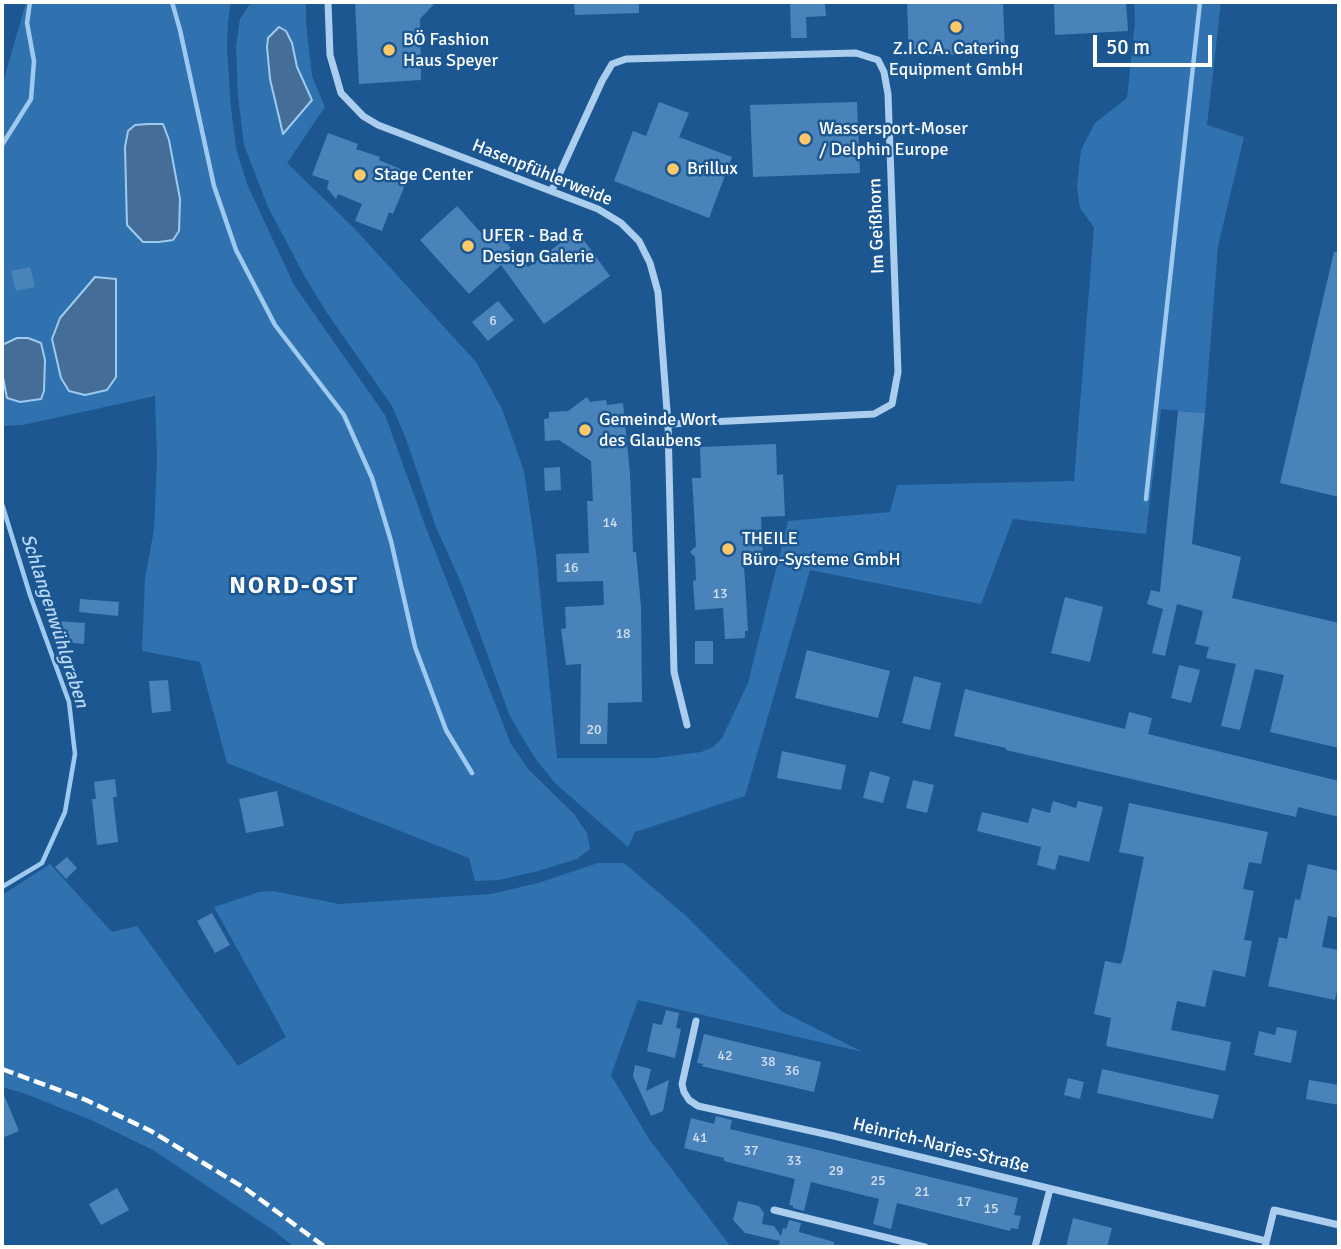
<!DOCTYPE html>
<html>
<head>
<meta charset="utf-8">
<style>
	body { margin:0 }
	#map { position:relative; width:1341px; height:1249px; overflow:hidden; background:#1c5791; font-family:Signika,sans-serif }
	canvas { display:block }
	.frame { position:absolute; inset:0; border:4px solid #fff; pointer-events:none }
	.scale { position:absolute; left:1093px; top:35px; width:119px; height:32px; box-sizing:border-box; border:4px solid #fff; border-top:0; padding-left:9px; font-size:21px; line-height:24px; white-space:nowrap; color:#fff; -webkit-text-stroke:5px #1c5791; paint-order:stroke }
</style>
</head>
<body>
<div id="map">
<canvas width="1341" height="1249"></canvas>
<div class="frame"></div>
<div class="scale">50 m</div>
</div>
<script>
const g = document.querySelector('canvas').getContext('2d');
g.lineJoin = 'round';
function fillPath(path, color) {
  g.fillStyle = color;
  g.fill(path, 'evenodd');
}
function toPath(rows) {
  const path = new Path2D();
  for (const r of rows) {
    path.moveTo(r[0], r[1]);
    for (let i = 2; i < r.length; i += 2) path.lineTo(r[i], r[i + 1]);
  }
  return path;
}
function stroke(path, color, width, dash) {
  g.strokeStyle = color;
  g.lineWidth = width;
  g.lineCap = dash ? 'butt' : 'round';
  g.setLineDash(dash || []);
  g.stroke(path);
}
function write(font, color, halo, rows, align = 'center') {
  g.font = font + ' Signika,sans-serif';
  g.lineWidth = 5;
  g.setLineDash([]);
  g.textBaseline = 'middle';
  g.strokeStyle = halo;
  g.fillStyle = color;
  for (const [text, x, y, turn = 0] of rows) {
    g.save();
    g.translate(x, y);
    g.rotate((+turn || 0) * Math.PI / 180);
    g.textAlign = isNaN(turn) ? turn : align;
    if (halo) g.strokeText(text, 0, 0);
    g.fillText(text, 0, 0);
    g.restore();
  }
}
fillPath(toPath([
	[26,2,233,2,230,6,228,22,227,49,231,108,236,148,247,184,294,285,385,415,426,528,511,744,529,770,574,814,587,833,590,849,577,859,538,871,499,880,475,881,469,858,227,763,200,662,142,651,145,579,154,529,157,460,155,396,23,425,2,426,2,372,7,398,44,391,45,360,41,343,6,342,2,345,2,86],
	[125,147,143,242,127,225],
	[72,306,117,323,117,353,85,395,69,391,61,378,52,339,60,318],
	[251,2,306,2,306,23,312,76,325,107,287,163,355,229,476,362,502,409,524,471,536,553,557,758,656,758,701,752,713,747,722,738,748,683,788,521,890,512,897,485,1074,481,1094,227,1080,208,1077,186,1081,150,1095,123,1127,98,1135,22,1134,2,1221,2,1207,125,1244,137,1218,246,1205,413,1161,409,1146,534,1013,519,981,604,810,570,745,796,635,832,628,847,556,784,537,761,522,737,509,714,462,585,436,527,406,439,392,406,327,313,305,277,268,207,244,145,238,96,236,47,240,19],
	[598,863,624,863,685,915,781,1011,863,1052,638,1000,611,1075,649,1139,731,1247,294,1247,273,1230,153,1150,93,1121,26,1094,2,1087,2,895,50,864,112,932,137,926,238,1066,286,1037,214,907,259,892,273,891,339,904,491,894,538,883]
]), '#2f72af');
const water = toPath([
	[279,27,286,31,292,43,297,67,312,100,283,134,270,79,267,47,268,38,279,27],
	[148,124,163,124,169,140,180,199,179,231,173,240,159,242,143,242,127,225,125,147,128,131,135,125,148,124],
	[95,277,116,279,116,377,107,390,85,395,69,391,61,378,52,339,60,318,95,277],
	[17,338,28,338,41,343,45,360,44,391,41,399,20,402,7,398,2,372,2,345,17,338]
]);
fillPath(water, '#446e97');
stroke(water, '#9ecaf0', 2);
stroke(toPath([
	[172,2,180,30,214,186,236,250,275,325,344,415,372,478,391,541,415,647,446,730,472,773],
	[2,145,31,99,34,61,27,23,30,2],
	[1146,499,1200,2],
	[2,504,30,595,69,702,75,754,65,812,42,863,2,887]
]), '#9ecaf0', 4.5);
fillPath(toPath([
	[355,2,436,2,420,19,421,80,359,84],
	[574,2,639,2,639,13,575,15],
	[790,2,825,2,826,16,806,17,807,38,791,38],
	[907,2,1003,2,1005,53,909,56],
	[1054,2,1126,2,1128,31,1055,35],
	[659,102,689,113,679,137,732,157,709,218,614,181,633,131,646,136],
	[857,102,860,173,753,177,750,105],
	[328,133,358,144,356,149,380,157,379,160,410,173,393,214,389,212,382,231,355,221,362,204,338,194,336,199,327,188,329,181,312,175],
	[457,206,484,236,493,228,528,267,577,231,610,276,544,324,501,265,469,294,420,240],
	[1334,252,1339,252,1339,497,1280,483],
	[30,267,35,287,16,291,11,271],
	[498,301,514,320,488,341,472,322],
	[587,397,590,402,606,400,607,405,623,403,630,473,633,552,636,552,641,607,642,702,608,703,607,744,580,744,581,664,566,665,561,629,566,628,565,607,604,605,603,581,557,582,556,554,589,553,587,501,593,501,591,461,559,440,545,441,544,419,549,418,549,412,568,411],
	[1178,411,1205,413,1192,544,1241,557,1232,598,1339,623,1339,748,1270,732,1284,675,1255,669,1240,730,1221,726,1236,664,1206,658,1209,647,1195,644,1203,611,1177,604,1165,656,1152,653,1163,609,1147,604,1151,590,1160,592],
	[776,444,777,475,783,474,785,516,761,517,763,564,744,565,748,631,745,631,745,638,725,639,723,608,695,610,693,581,696,580,695,557,690,552,696,546,692,478,701,478,700,447],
	[560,467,561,490,545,491,544,468],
	[1065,597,1103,607,1090,662,1051,653],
	[80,599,119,602,118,616,79,612],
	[57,621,85,623,84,644,55,641],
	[695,641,713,641,713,664,695,664],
	[807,650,890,671,878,718,795,698],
	[1179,665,1200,670,1191,703,1171,698],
	[914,676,941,683,930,730,902,723],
	[168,680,171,711,152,713,149,681],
	[965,689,1125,729,1129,712,1152,718,1148,734,1339,781,1339,817,1298,807,1296,817,1006,750,1006,748,954,736],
	[782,751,846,765,841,790,777,778],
	[870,771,890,777,883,803,863,798],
	[115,779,117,797,113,797,118,842,97,845,92,799,96,799,94,782],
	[913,780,934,785,927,813,906,808],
	[277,791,284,826,246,833,239,799],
	[1053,801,1076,808,1078,801,1103,807,1089,862,1059,855,1055,870,1037,865,1041,847,977,831,982,812,1028,823,1032,808,1050,813],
	[1129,803,1268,832,1261,864,1249,862,1243,889,1254,891,1244,940,1252,941,1245,977,1213,970,1205,1007,1177,1001,1171,1030,1231,1042,1225,1071,1106,1046,1111,1018,1094,1014,1105,961,1121,964,1124,954,1144,857,1119,852],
	[67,857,77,868,66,879,55,867],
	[1308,864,1339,871,1339,918,1328,916,1322,947,1339,950,1339,982,1335,1000,1268,986,1279,937,1287,939,1295,899,1300,900],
	[212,913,230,945,215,953,197,921],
	[666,1010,679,1013,676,1028,681,1029,675,1058,647,1051,653,1023,662,1025],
	[1277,1027,1297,1031,1291,1063,1254,1055,1259,1031,1275,1035],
	[704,1034,821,1062,814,1092,701,1066,704,1064,697,1063],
	[635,1065,651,1069,646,1091,669,1080,663,1111,651,1116,633,1076],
	[1102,1069,1219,1095,1213,1119,1097,1093],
	[1068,1078,1084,1082,1080,1099,1064,1095],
	[1309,1080,1339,1085,1339,1105,1306,1099],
	[2,1090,19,1131,2,1138],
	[716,1116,732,1120,730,1129,1018,1198,1014,1215,1021,1216,1018,1229,1011,1228,1010,1231,897,1203,891,1229,873,1224,879,1199,811,1182,804,1211,793,1208,793,1206,789,1205,795,1179,724,1161,724,1158,684,1148,691,1118,714,1124],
	[117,1188,129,1210,101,1225,89,1204],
	[738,1201,759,1206,764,1213,762,1224,774,1226,781,1236,783,1228,786,1229,789,1220,801,1223,799,1232,834,1242,834,1247,778,1247,780,1241,745,1233,733,1220],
	[1073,1218,1112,1228,1107,1247,1066,1247]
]), '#4983ba');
stroke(toPath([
	[328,2,330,55,341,93,363,116,378,125,598,209,621,223,639,241,650,263,658,292,668,424,674,672,687,725],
	[552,190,602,81,612,64,626,59,856,53,878,60,884,72,888,94,898,372,892,404,874,414,668,424],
	[696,1021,682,1084,684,1092,689,1100,698,1106,834,1136,1266,1241],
	[774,1210,925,1247],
	[1035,1247,1050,1189],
	[1265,1247,1274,1210,1339,1225]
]), '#abceee', 7);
stroke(toPath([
	[2,1069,86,1100,151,1131,246,1189,325,1247]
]), '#fff', 4.5, [12, 5]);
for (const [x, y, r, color] of [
	[956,27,7,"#ffc969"],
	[389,50,7,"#ffc969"],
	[805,139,7,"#ffc969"],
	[673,169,7,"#ffc969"],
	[360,175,7,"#ffc969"],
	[468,246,7,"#ffc969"],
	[585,430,7,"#ffc969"],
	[728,549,7,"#ffc969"]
]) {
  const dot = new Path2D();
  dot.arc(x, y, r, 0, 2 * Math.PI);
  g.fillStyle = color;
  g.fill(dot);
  stroke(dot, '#1c5791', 2.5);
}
write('14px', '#d2e0ee', null, [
	["6",493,321],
	["14",610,523],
	["16",571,568],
	["13",720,594],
	["18",623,634],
	["20",594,730],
	["42",725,1056],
	["38",768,1062],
	["36",792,1071],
	["41",700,1138],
	["37",751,1151],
	["33",794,1161],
	["29",836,1171],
	["25",878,1181],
	["21",922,1192],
	["17",964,1202],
	["15",991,1209]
]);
write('18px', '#fff', '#1c5791', [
	["BÖ Fashion",403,40],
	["Haus Speyer",403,61],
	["Z.I.C.A. Catering",956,49,"center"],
	["Equipment GmbH",956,70,"center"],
	["Wassersport-Moser",819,129],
	["/ Delphin Europe",819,150],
	["Brillux",687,169],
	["Stage Center",374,175],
	["UFER - Bad &",482,236],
	["Design Galerie",482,257],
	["Gemeinde Wort",599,420],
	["des Glaubens",599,441],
	["THEILE",742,539],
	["Büro-Systeme GmbH",742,560]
], 'left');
write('18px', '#fff', '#1c5791', [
	["Hasenpfühlerweide",542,173,22],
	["Im Geißhorn",877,226,-92],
	["Heinrich-Narjes-Straße",941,1146,14]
]);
write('italic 19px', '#b7d8f5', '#1c5791', [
	["Schlangenwühlgraben",54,621,72]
]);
g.letterSpacing = '2px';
write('bold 24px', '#fff', '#1c5791', [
	["NORD-OST",294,587]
]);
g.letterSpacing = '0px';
</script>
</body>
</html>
